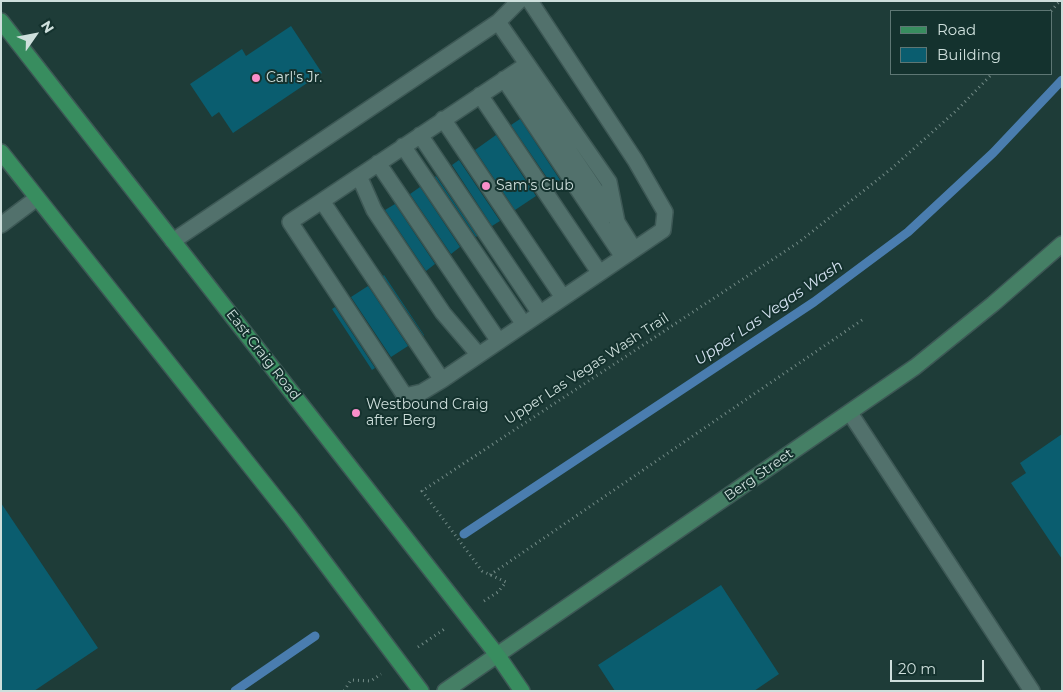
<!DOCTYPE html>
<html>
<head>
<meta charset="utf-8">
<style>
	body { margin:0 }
	#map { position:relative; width:1063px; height:692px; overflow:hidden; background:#1e3c38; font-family:Montserrat,sans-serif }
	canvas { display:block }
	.frame { position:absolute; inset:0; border:2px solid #cedfdc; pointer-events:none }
	.legend { position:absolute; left:890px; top:10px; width:162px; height:65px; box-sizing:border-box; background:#14322e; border:1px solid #5e7774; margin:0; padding:6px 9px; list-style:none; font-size:15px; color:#cedfdc }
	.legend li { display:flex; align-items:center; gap:10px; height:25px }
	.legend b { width:25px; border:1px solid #5e7774 }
	.north { position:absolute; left:10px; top:10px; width:50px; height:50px; -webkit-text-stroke:4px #14322e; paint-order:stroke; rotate:57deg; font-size:14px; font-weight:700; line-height:20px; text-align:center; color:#cedfdc }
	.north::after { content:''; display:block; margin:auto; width:18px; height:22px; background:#cedfdc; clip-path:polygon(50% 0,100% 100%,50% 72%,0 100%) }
	.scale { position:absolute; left:890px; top:660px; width:94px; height:22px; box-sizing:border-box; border:2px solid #cedfdc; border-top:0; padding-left:6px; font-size:15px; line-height:18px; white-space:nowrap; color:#cedfdc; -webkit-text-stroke:4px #14322e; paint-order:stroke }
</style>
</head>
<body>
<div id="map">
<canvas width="1063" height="692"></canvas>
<div class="frame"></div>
<ul class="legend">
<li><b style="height:6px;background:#388d5f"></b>Road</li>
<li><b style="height:14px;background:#0a5d6f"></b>Building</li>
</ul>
<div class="north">N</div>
<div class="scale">20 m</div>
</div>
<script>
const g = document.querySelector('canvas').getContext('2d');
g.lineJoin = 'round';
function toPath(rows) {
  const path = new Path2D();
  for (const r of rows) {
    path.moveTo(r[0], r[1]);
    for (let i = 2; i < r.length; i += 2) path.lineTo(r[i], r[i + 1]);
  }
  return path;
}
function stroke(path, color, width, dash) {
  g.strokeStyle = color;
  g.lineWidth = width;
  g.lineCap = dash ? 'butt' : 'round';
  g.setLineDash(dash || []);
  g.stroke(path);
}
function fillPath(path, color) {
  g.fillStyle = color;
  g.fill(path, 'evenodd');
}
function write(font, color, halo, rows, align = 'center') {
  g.font = font + ' Montserrat,sans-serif';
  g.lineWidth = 4;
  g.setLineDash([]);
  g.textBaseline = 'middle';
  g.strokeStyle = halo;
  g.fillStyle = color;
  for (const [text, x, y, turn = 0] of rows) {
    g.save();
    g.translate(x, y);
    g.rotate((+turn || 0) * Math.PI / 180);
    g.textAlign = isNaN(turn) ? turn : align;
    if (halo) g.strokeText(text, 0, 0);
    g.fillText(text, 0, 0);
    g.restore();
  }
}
stroke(toPath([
	[464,534,814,302,908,232,993,153,1062,80],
	[235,691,315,636]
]), '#4a7daf', 9);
fillPath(toPath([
	[291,26,322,73,233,133,219,112,212,117,190,84,242,49,246,56],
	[520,119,560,180,552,185,511,125],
	[496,135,536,196,515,210,475,150],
	[459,160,500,221,492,226,452,165],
	[436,176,477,236,476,237,435,177],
	[420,187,460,247,451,254,410,194],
	[395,204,435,264,426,271,385,210],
	[384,275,424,335,424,336,383,276],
	[368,286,408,346,391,357,351,297],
	[335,307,375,368,372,370,332,309],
	[1062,434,1062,559,1011,483,1026,473,1020,463],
	[1,503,98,648,34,691,1,691],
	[721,585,779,674,754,691,615,691,598,665]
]), '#0a5d6f');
const lane = toPath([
	[498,22,609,182,617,222,634,249],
	[526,65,322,201,442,380,663,230,665,212,635,160,530,1],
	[516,72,613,216],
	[504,79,623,257],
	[480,95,599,272],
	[443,119,562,296],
	[420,135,539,312],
	[403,146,523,323],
	[378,163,498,340],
	[359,176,374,210,443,313,478,354],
	[322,201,290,222,405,396,422,392,442,380],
	[1,225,37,198],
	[173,241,498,22,519,1],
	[850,413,1032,691]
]);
const secondary = toPath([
	[445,691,915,367,993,304,1062,244]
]);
const primary = toPath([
	[1,21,498,656,522,691],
	[1,152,292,519,421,691]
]);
stroke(lane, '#3d5855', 18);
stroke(secondary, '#3d5855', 18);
stroke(primary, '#3d5855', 18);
stroke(toPath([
	[1051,11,1060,1],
	[490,575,865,318],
	[484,601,498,592,506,582,482,571,422,491,799,242,891,169,957,110,992,74],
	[418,647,446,628],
	[344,691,351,680,371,681,381,674]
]), '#748c88', 3, [1, 4]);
stroke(lane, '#52716c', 15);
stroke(secondary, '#457f65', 15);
stroke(primary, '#388d5f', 15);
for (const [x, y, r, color] of [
	[256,78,5,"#f98fca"],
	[486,186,5,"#f98fca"],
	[356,413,5,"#f98fca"]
]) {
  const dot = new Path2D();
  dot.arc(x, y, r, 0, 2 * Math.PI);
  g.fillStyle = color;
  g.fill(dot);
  stroke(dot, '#14322e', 2);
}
write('14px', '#cedfdc', '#14322e', [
	["Carl's Jr.",266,78],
	["Sam's Club",496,186],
	["Westbound Craig",366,405],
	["after Berg",366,421]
], 'left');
write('14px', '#cedfdc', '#14322e', [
	["East Craig Road",263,355,52],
	["Upper Las Vegas Wash Trail",587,369,-33],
	["Berg Street",759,475,-35]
]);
write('italic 15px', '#d4e2f0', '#14322e', [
	["Upper Las Vegas Wash",769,313,-34]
]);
</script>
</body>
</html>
